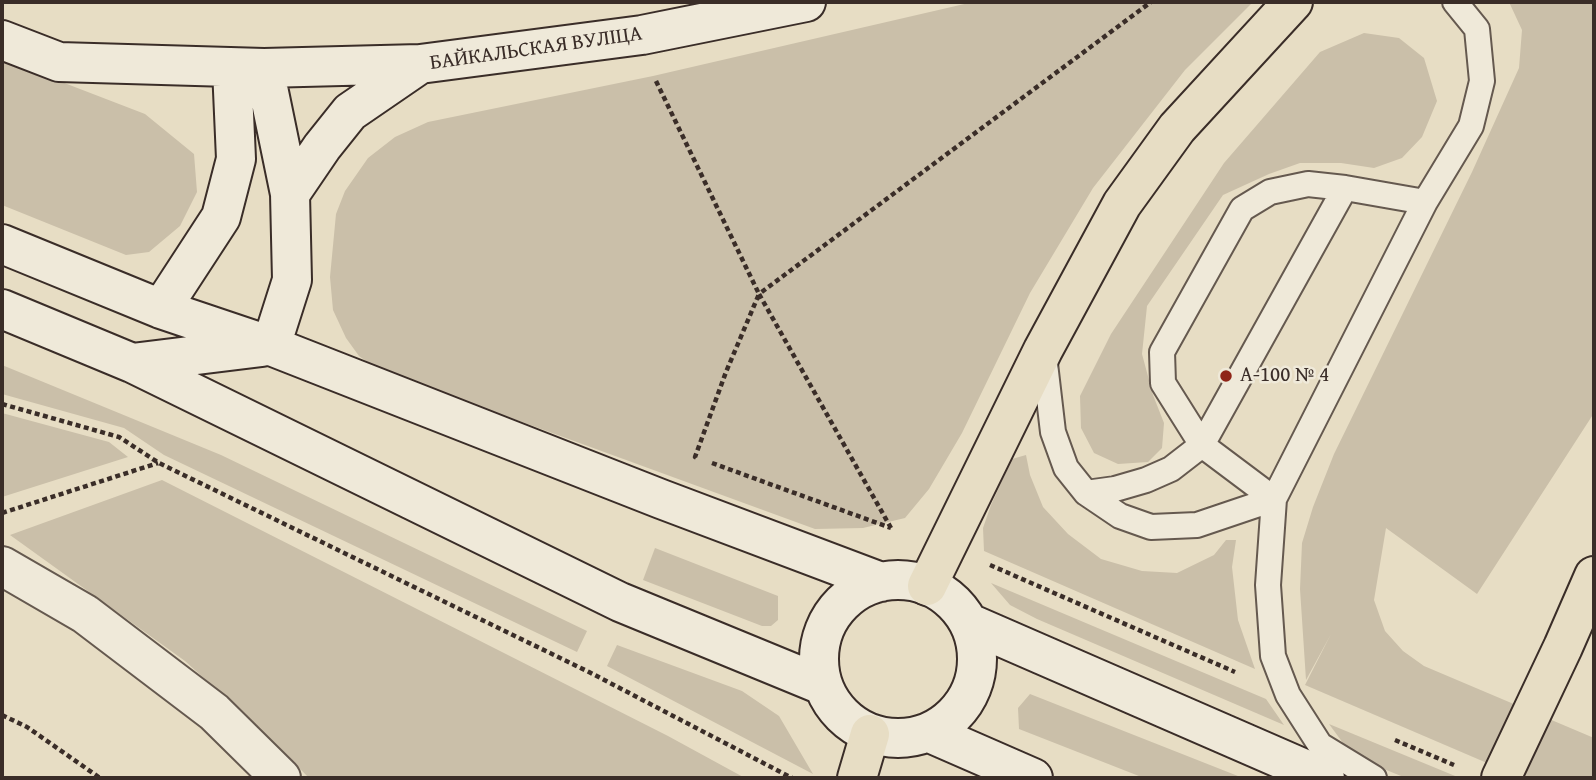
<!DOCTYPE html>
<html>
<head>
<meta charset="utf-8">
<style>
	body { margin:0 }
	#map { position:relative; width:1596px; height:780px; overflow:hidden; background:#e7ddc4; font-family:"Gentium Book Plus",serif }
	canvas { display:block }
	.frame { position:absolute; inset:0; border:4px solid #3a2d28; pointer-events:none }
</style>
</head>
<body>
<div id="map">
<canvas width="1596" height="780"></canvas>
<div class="frame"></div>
</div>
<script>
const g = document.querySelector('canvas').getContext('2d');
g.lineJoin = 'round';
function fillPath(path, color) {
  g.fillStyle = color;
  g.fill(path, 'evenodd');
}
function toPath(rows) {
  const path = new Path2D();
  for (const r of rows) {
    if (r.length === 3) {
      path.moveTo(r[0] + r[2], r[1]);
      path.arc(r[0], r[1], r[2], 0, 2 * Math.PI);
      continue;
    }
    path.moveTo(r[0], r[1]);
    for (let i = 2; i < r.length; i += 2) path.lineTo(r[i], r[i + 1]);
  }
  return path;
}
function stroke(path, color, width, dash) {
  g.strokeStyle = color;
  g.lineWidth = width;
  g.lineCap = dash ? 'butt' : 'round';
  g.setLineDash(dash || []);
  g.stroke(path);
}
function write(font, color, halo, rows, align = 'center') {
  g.font = font + ' "Gentium Book Plus",serif';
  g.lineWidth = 5;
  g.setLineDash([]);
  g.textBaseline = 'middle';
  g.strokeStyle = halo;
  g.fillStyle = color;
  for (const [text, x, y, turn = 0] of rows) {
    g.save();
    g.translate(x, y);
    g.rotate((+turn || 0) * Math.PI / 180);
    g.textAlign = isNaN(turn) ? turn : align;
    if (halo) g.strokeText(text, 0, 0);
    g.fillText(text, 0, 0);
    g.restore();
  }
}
fillPath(toPath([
	[973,2,1253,2,1185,70,1093,188,1030,293,962,433,929,489,905,518,863,528,815,529,377,369,359,356,346,338,333,310,330,277,336,214,345,191,368,158,395,137,428,122,653,76],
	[1509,2,1594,2,1594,413,1477,594,1386,528,1374,600,1385,631,1403,651,1424,666,1594,738,1594,778,1522,778,1305,685,1331,634,1306,680,1300,589,1302,543,1313,507,1334,454,1472,172,1519,68,1522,30],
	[1364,33,1399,38,1424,58,1437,101,1422,137,1402,158,1374,168,1341,163,1300,163,1269,174,1223,195,1147,306,1142,354,1153,395,1164,423,1162,448,1148,462,1118,464,1094,453,1081,428,1080,396,1111,334,1224,163,1320,52],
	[2,59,145,114,194,154,197,192,180,226,149,252,126,255,2,205],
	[2,365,221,455,587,631,577,652,164,455,124,428,2,394],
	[2,413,109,442,128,457,2,497],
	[1026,455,1030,475,1043,507,1068,534,1101,559,1142,571,1177,573,1214,555,1226,540,1236,540,1232,567,1238,620,1255,669,984,551,983,528,991,505,1012,459],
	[162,480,668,736,745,778,309,778,274,742,185,661,10,535],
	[655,548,778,596,778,620,771,626,762,626,643,580],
	[991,583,1266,699,1284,725,1037,619,1010,605],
	[617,645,742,691,779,716,813,774,607,666],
	[1030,694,1243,778,1144,778,1019,729,1018,708],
	[1329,724,1460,778,1406,778,1369,763,1343,743]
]), '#cabfa9');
const lane = toPath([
	[1044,355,1053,432,1066,468,1086,493,1120,516,1151,527,1197,525,1274,499],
	[1086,493,1115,489,1146,480,1171,469,1202,445,1345,188],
	[1274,499,1202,445,1163,383,1162,352,1242,209,1270,192,1308,184,1345,188,1425,202],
	[1374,778,1320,745,1288,695,1273,656,1268,585,1274,499,1425,202,1471,126,1482,81,1477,29,1455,2]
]);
const street = toPath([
	[2,566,85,614,214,712,281,778]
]);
const secondary = toPath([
	[2,40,59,62,264,68,420,64,642,35,806,2],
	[264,68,290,194,292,280,271,346],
	[290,194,322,147,350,112,420,64],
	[2,244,161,309,271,346,661,499,881,582],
	[2,309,132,363,620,602,822,685],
	[161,309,221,217,236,159,232,68],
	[132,363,262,347],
	[898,659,79],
	[969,623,1325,778],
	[930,733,1033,778]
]);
const highway = toPath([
	[927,586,1043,350,1122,204,1177,128,1293,2],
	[857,778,870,734],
	[1501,778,1563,647,1594,576]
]);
stroke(lane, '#65594f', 28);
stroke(street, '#65594f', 42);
stroke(secondary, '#3a2d28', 42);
stroke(highway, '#3a2d28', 42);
stroke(toPath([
	[656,81,759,294,726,372,695,457,697,458],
	[2,404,119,437,159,463,589,672,792,778],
	[712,463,891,528],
	[2,513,158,463],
	[891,528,759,294,1151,2],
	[990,565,1235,672],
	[2,715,27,727,100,778],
	[1395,740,1454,765]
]), '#3a2d28', 4.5, [5, 3.5]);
stroke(lane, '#efe9d9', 24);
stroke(street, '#efe9d9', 38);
stroke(secondary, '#efe9d9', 38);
stroke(highway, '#e7ddc4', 38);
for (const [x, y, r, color] of [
	[1226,376,7,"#8f2418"]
]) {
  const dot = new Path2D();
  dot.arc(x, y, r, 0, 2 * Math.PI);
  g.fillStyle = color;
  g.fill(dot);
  stroke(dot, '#efe9d9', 2.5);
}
write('21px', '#3a2d28', '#efe9d9', [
	["БАЙКАЛЬСКАЯ ВУЛІЦА",536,49,-8]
]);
write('21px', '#3a2d28', '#efe9d9', [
	["А-100 № 4",1240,376]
], 'left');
</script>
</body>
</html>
